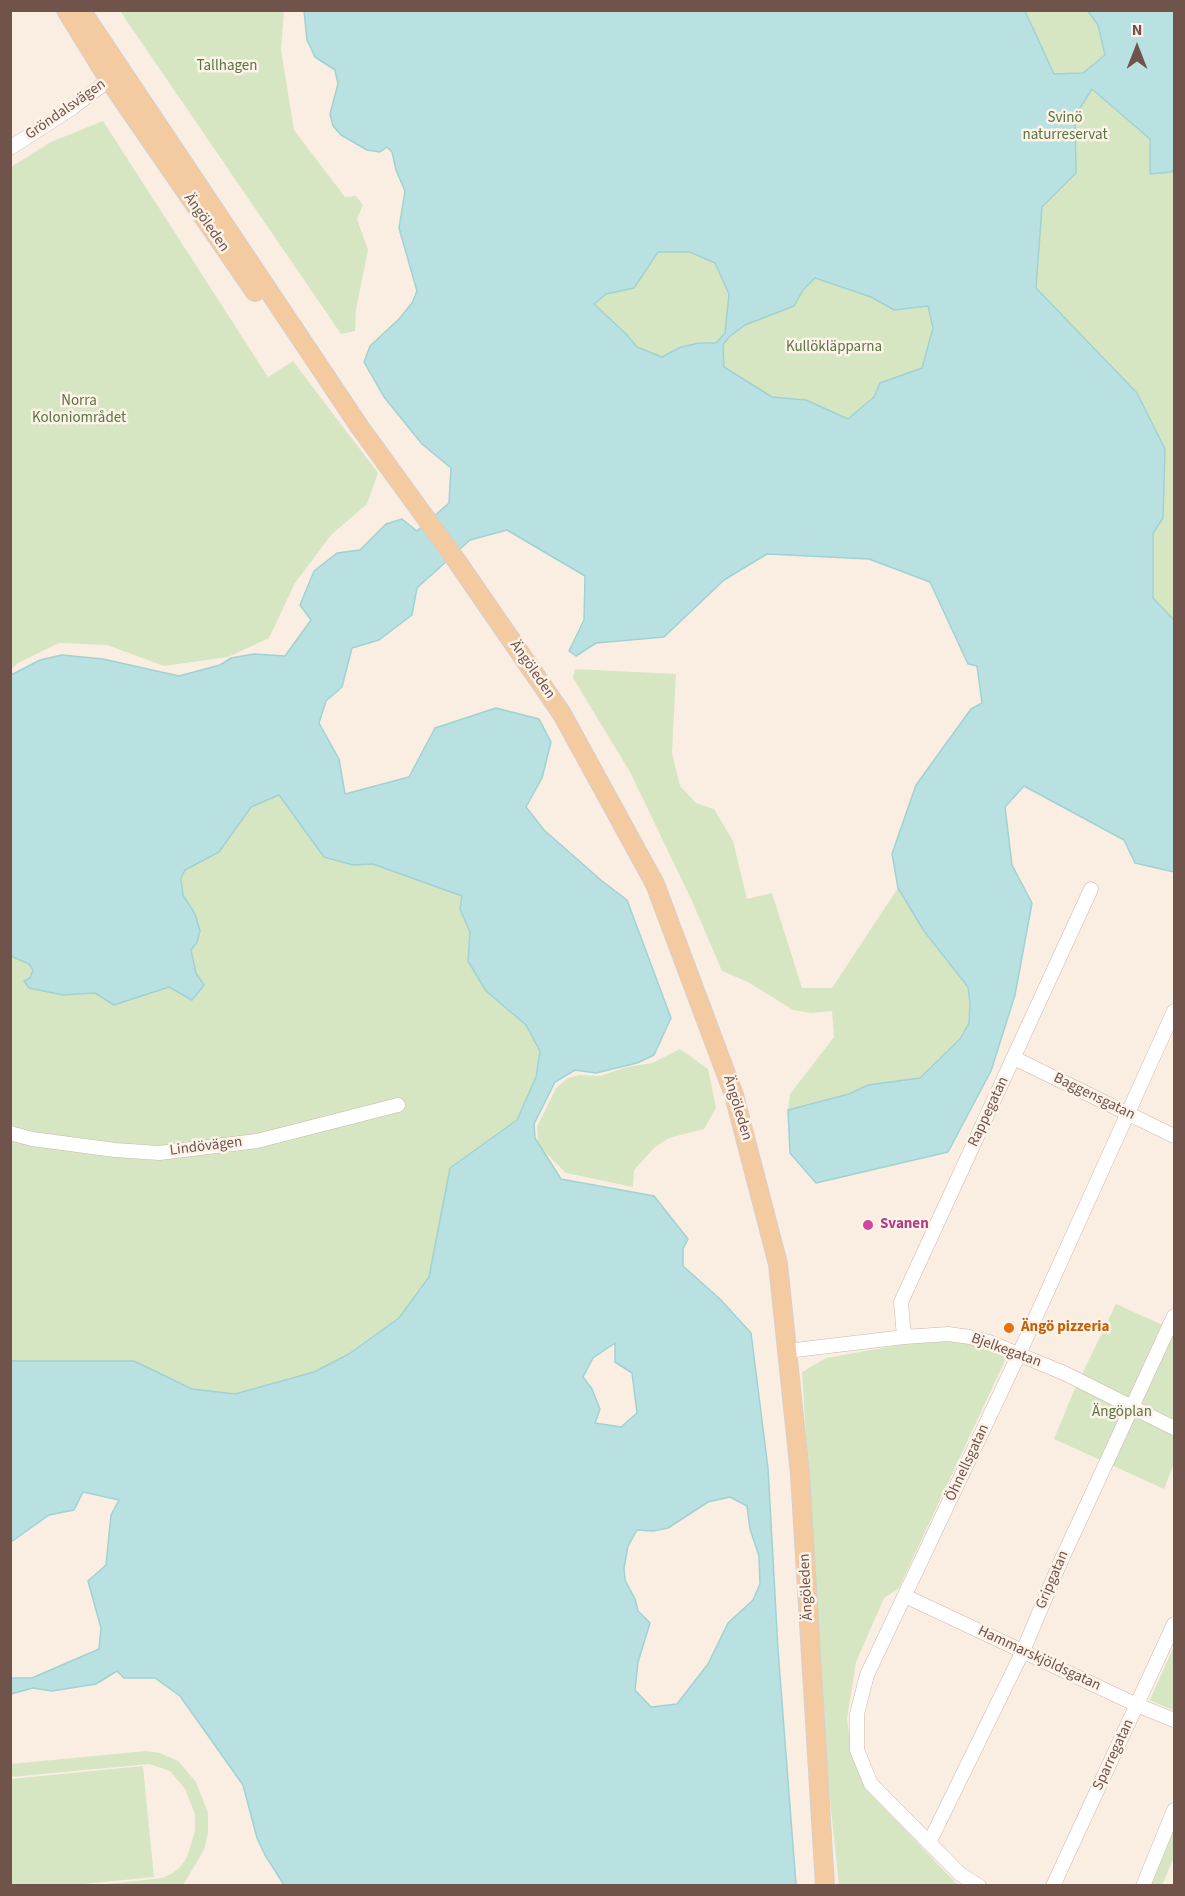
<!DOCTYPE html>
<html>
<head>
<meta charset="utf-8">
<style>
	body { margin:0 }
	#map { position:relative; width:1185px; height:1896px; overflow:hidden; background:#faeee3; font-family:"Source Sans 3",sans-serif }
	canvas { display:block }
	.frame { position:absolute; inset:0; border:12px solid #70534b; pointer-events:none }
	.north { position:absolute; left:1107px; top:18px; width:60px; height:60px; -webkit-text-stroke:4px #fdf3e9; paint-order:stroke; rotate:0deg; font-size:16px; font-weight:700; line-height:24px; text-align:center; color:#70534b }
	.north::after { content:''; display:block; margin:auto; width:21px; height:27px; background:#70534b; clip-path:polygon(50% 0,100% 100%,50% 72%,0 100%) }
</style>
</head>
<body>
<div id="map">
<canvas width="1185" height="1896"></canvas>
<div class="frame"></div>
<div class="north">N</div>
</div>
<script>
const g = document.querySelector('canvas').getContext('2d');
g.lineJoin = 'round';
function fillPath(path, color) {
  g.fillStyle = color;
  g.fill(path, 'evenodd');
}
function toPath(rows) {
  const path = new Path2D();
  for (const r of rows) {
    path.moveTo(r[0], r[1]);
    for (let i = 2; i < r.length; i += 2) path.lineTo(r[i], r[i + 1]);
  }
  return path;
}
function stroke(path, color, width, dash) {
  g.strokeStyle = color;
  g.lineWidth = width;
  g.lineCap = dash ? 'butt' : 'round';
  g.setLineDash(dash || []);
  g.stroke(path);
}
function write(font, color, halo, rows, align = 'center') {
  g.font = font + ' "Source Sans 3",sans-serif';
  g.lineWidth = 5;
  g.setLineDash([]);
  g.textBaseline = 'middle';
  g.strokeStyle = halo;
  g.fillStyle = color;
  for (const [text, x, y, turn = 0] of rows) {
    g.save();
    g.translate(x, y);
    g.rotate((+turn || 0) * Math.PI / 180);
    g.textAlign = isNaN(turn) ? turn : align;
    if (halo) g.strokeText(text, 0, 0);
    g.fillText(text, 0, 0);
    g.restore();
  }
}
fillPath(toPath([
	[120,11,284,11,281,50,294,130,345,197,356,196,363,205,357,219,368,250,356,309,355,331,341,334],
	[963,11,1174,11,1174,628,1038,547,1080,334,1036,288,1038,264],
	[103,121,268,377,293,361,378,473,367,504,331,535,295,583,269,638,228,657,164,666,107,645,59,643,18,663,11,669,11,167,51,142],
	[658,252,690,252,715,263,729,294,725,332,716,343,699,343,681,347,662,357,637,347,626,334,594,304,606,294,634,288],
	[814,278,871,297,894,310,929,306,934,328,922,368,880,383,874,397,848,419,806,400,772,397,724,367,723,345,729,337,745,325,794,306,803,290],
	[575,669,676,674,672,753,680,786,696,803,714,809,733,841,747,899,772,893,802,988,832,988,898,888,924,931,968,987,970,1004,969,1023,960,1039,920,1079,868,1085,849,1094,788,1110,790,1094,834,1037,832,1011,811,1013,793,1010,748,982,722,971,692,901,630,772,573,678],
	[279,795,324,857,353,865,373,864,462,896,460,909,470,932,468,961,486,991,526,1025,540,1051,536,1077,517,1120,450,1168,429,1277,399,1318,349,1354,314,1372,235,1394,192,1389,134,1361,11,1361,11,956,29,963,33,970,29,988,63,995,95,993,114,1005,169,987,192,1000,204,985,196,973,191,950,197,942,195,914,183,895,181,878,185,870,219,852,251,807],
	[680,1049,708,1069,716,1108,704,1129,669,1138,655,1147,634,1170,633,1187,566,1173,538,1145,537,1127,556,1088,568,1078,579,1075,600,1076,627,1067,652,1063],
	[1116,1304,1174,1330,1174,1463,1164,1489,1054,1439,1073,1393],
	[950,1336,1008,1354,899,1588,884,1598,856,1662,847,1719,852,1756,865,1788,956,1883,961,1885,839,1885,827,1773,802,1372,826,1358],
	[1174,1646,1174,1711,1150,1700],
	[146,1751,160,1753,178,1761,196,1782,208,1813,208,1833,204,1850,183,1885,99,1885,162,1878,173,1873,181,1866,187,1857,195,1831,195,1814,185,1789,170,1771,149,1764,11,1777,11,1764],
	[143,1766,154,1877,74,1885,11,1885,11,1779],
	[1174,1827,1174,1857,1162,1885,1148,1886]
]), '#d6e6c3');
const water = toPath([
	[304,11,1025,11,1054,74,1083,73,1105,55,1098,25,1088,11,1174,11,1174,169,1172,172,1150,174,1150,139,1092,89,1075,116,1076,173,1042,207,1036,288,1137,393,1165,449,1163,518,1153,533,1153,598,1174,620,1174,872,1135,863,1124,840,1024,786,1005,807,1012,865,1032,903,1015,995,991,1071,948,1152,816,1183,790,1153,788,1110,849,1094,868,1085,920,1078,960,1039,969,1023,970,1004,968,987,924,931,898,888,892,854,916,785,971,709,982,703,977,666,968,664,930,582,869,559,767,554,724,580,664,637,596,643,576,656,569,651,584,620,585,576,507,530,470,540,417,588,412,615,379,640,352,648,342,687,326,701,319,723,339,759,345,794,409,777,435,728,496,708,539,719,551,742,542,778,526,807,544,830,602,881,627,900,671,1018,654,1055,637,1063,596,1073,575,1070,555,1082,534,1124,535,1138,561,1179,654,1196,688,1239,683,1249,683,1266,720,1299,751,1333,768,1468,778,1650,796,1885,284,1885,265,1855,257,1838,243,1785,180,1696,155,1678,124,1678,117,1671,96,1684,52,1691,33,1688,11,1694,11,1678,32,1678,99,1649,101,1628,88,1581,106,1565,111,1515,119,1500,83,1492,74,1510,49,1515,11,1542,11,1361,134,1361,192,1389,235,1394,314,1372,349,1354,399,1318,429,1277,450,1168,517,1120,536,1077,540,1051,526,1025,486,991,468,961,470,932,460,909,462,896,373,864,353,865,324,857,279,795,251,807,219,852,185,870,181,878,183,895,195,914,200,931,197,942,191,950,196,973,204,985,192,1000,169,987,114,1005,95,993,63,995,29,988,24,981,30,978,33,970,29,964,11,956,11,675,40,660,62,655,103,659,179,676,220,665,231,658,254,654,285,656,311,620,300,605,314,571,337,553,360,550,386,524,402,519,417,531,449,503,451,468,422,444,384,397,364,362,370,346,399,319,412,303,417,291,399,228,405,191,396,170,392,152,387,147,380,152,367,150,341,135,333,126,330,114,338,84,335,70,315,57,307,40,304,11],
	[658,252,690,252,715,263,729,294,725,333,716,343,699,343,681,347,662,357,637,347,626,334,594,304,606,294,634,288,658,252],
	[815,278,871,297,894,310,928,306,933,328,922,368,880,383,874,397,848,419,806,400,772,397,724,367,723,345,729,337,745,325,794,306,803,290,815,278],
	[615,1343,615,1362,632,1373,637,1413,621,1427,595,1423,600,1409,592,1389,583,1377,593,1358,615,1343],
	[730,1497,747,1506,750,1529,759,1556,760,1584,753,1600,728,1623,708,1664,677,1704,651,1707,635,1690,638,1662,650,1623,638,1611,635,1599,625,1580,624,1568,628,1546,637,1530,653,1531,668,1528,708,1502,730,1497]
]);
fillPath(water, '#b9e1e2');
stroke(water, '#a0d2d3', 1.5);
const minor = toPath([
	[10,148,72,108,114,76],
	[1014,1058,1174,1136],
	[10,1133,32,1139,115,1150,159,1153,257,1141,398,1105],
	[904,1337,901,1302,1091,889],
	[787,1351,904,1337,948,1334,970,1337,989,1342,1064,1373,1174,1428],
	[905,1596,1137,1705,1174,1720],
	[929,1843,1023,1651,1060,1563,1174,1316],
	[979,1886,960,1874,871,1784,857,1750,857,1714,867,1675,1019,1354,1174,1011],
	[1053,1886,1174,1624],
	[1143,1886,1174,1810]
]);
const major = toPath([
	[66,10,109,80,255,292],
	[81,10,359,426,454,557,562,714,655,884,734,1095,778,1264,800,1474,825,1886]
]);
stroke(minor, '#cdb7ad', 15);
stroke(major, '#d7cfcd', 20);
stroke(minor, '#fff', 14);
stroke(major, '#f4caa0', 18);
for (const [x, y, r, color] of [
	[868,1225,6,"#d1479c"],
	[1009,1328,6,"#e8710a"]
]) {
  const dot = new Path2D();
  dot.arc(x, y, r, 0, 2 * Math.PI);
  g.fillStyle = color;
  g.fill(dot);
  stroke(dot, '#fdf3e9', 2);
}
write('15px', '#597544', '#fdf3e9', [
	["Tallhagen",227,67],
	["Svinö",1065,119],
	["naturreservat",1065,136],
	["Kullökläpparna",834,348],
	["Norra",79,402],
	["Koloniområdet",79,419],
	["Ängöplan",1122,1413]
]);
write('15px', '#70534b', '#fdf3e9', [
	["Gröndalsvägen",66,110,-35],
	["Ängöleden",206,223,55],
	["Ängöleden",532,670,55],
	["Baggensgatan",1094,1097,26],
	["Ängöleden",737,1108,73],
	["Rappegatan",989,1112,-65],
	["Lindövägen",206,1147,-7],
	["Bjelkegatan",1006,1351,20],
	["Öhnellsgatan",968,1463,-65],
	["Gripgatan",1053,1580,-67],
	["Ängöleden",807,1587,-93],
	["Hammarskjöldsgatan",1039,1659,25],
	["Sparregatan",1114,1755,-65]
]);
write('bold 15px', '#b23c85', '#fdf3e9', [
	["Svanen",880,1225]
], 'left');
write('bold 15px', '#c56008', '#fdf3e9', [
	["Ängö pizzeria",1021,1328]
], 'left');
</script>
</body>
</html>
